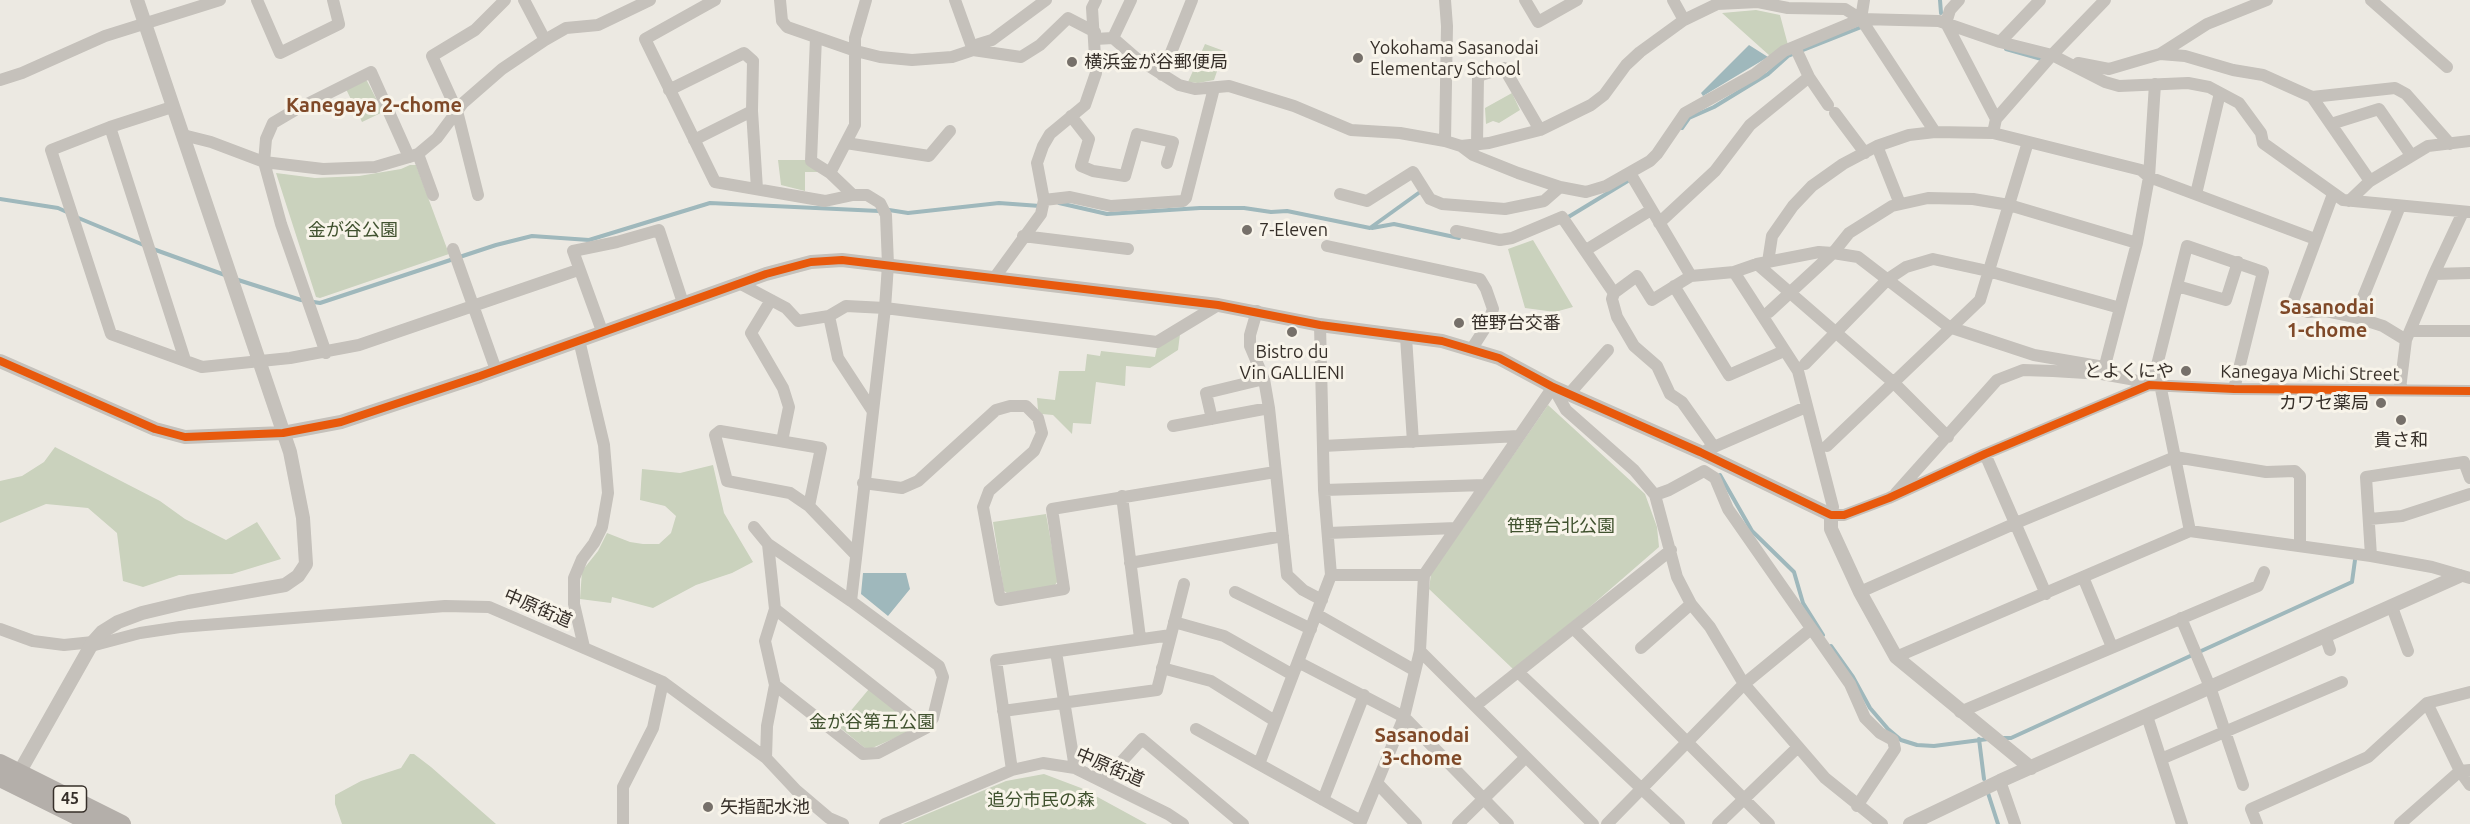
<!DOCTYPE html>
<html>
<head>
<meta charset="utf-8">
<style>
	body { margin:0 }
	canvas { display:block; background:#ece9e2 }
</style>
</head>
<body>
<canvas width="2470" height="824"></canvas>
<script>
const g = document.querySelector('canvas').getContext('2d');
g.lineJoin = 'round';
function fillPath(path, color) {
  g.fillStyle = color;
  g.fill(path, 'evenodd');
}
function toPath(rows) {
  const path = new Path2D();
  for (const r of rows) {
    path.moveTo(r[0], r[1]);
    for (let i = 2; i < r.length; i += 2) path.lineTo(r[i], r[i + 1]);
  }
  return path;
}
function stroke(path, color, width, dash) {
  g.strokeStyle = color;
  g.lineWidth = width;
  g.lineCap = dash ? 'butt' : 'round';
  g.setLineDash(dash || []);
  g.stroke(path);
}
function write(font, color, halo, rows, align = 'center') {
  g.font = font + ' Ubuntu,"Noto Sans JP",sans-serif';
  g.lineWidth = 6;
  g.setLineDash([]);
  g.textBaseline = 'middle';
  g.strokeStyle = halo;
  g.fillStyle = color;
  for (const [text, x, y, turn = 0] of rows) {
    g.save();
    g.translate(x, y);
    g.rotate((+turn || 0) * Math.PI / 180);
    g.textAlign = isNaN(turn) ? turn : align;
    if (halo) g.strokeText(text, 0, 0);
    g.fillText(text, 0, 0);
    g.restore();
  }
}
fillPath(toPath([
	[1756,10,1780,15,1788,45,1770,56,1722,13],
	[1205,44,1224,51,1214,80,1198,83,1188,82],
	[362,81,367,81,383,112,362,122,346,89],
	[1512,93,1520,110,1499,123,1493,121,1486,124,1485,108],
	[778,160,805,160,818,172,805,172,805,191,781,185],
	[410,165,416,165,449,254,320,298,316,297,276,173,315,178,359,176,401,169],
	[1533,240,1573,307,1555,312,1525,308,1508,249],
	[1180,334,1178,350,1150,368,1126,366,1125,386,1096,382,1091,424,1073,423,1072,434,1053,415,1042,414,1038,410,1037,398,1055,400,1059,371,1085,371,1087,354,1100,356,1101,351,1155,357,1157,347],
	[1548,405,1645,494,1657,527,1659,547,1584,612,1513,669,1429,589,1431,574],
	[55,447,160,501,185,519,226,540,257,522,281,559,232,574,179,575,143,587,123,581,117,533,88,508,46,504,0,523,0,481,22,476,44,462],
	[713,465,724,513,753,562,732,573,696,585,653,608,612,597,611,603,580,599,582,571,598,551,607,533,630,542,643,544,659,544,671,533,676,516,665,506,640,500,642,469,680,473],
	[1046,514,1058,581,1054,586,1007,593,1004,591,993,522],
	[869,689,912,724,911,731,870,749,865,748,838,726],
	[410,754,414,754,431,767,496,824,342,824,335,804,335,795,361,781,401,768],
	[1044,774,1081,788,1147,824,903,824,1006,781]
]), '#cad2bd');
fillPath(toPath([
	[1749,45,1768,57,1703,96,1701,93],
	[863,573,906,573,910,589,888,616,861,594]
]), '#9fb8bc');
stroke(toPath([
	[1940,0,1941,13],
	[2006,49,2045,60],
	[1682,128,1689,118,1714,107,1768,74,1788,56,1864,26],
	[0,199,58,208,69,213],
	[1059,203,1107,214,1200,208,1244,208,1271,212,1287,211,1370,228,1420,192],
	[76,217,146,246],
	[1565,219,1631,179],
	[1372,228,1394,224,1459,238],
	[153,249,225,275],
	[235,279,301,300,320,303,496,245,532,236,589,240,710,203,879,211,889,210,908,213,999,203,1040,206],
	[1720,475,1752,531,1794,572,1803,603,1823,635],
	[1831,646,1853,677,1870,708,1888,729,1901,740,1917,745,1934,746,1988,739],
	[2001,738,2011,738,2352,582,2355,560],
	[1979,739,1984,779],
	[1988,793,1998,824]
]), '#9fb8bc', 4);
stroke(toPath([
	[257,0,280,53,339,24,333,0],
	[524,0,545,40],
	[715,0,645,39,715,182,825,201,853,195,867,195,880,203,886,215,888,265,885,308,851,601,939,666,943,677,933,718,926,728,878,753,863,754,775,685],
	[780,0,782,21,787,27,856,51,880,57,912,60,952,57,973,50,979,44,992,40,1046,0],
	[955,0,973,50],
	[1525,0,1538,22,1577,0],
	[1673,0,1684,20],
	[1959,0,1950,10,1946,23,1996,119],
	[2371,0,2447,67],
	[1861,19,1864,0],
	[816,37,811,161,830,173,853,195],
	[1113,38,1131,0],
	[1095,39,1113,38,1136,58,1179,85,1195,89,1229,86,1294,106,1351,130,1400,133,1445,141,1461,146,1473,155,1518,173,1560,187,1586,192,1606,186,1650,161,1657,154,1685,113,1755,74,1784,51,1861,19,1939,21,2000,42,2052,55,2105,82,2119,86,2188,83,2209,87,2239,103,2261,133,2263,143,2343,200,2470,212],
	[2000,42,2040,0],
	[1795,47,1809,77,1828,105],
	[973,50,1021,57,1040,45,1068,18,1095,32],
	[2160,54,2185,56,2233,70,2263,75,2312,97,2395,88,2406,94,2450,144],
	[2078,63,2109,69,2160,54,2207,24,2267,0],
	[1162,75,1192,0],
	[0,80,22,73,105,36,220,0],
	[669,90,744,53,753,61,752,111,757,189],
	[2312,97,2370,181],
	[172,107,110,127,51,150,111,334,202,367,290,358,359,345,578,270],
	[1835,113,1865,153],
	[1071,116,1089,139,1081,166,1093,171,1125,176,1137,134,1173,142,1167,163],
	[2331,124,2379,109,2411,155],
	[110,127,185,360],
	[1993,133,1996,119,2052,55,2105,0],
	[183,135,211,142,264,162,323,169,375,167,409,157,418,154,437,138,463,103,502,69,545,40,566,28,598,25,650,0],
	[694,140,752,111],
	[1445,141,1447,26,1445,0],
	[846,143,929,156,950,131],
	[1477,145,1478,76,1504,68,1540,130],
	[1461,146,1489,143,1540,130,1591,105,1604,95,1626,65,1640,52,1684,20,1717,4,1758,2,1788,8,1845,9,1861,19,1935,132],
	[1877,146,1900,204],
	[418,154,433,195],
	[830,173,855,125,855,38,866,0],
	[1630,173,1691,276],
	[1340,194,1367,201,1413,172,1430,199,1442,204,1505,209,1544,201,1560,187],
	[2196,194,2220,93],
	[2333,194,2291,307,2308,312,2326,311,2355,317,2383,326,2406,340],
	[478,195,457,111,432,56,475,30,505,0],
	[1044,200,1070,197,1111,206,1183,201,1186,198,1214,88],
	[2349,201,2370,181,2428,146,2470,141],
	[1659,223,1715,171,1750,125,1809,77],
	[1456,231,1500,240,1512,238,1562,217,1614,293,1612,299,1617,317,1634,346,1657,366,1670,394,1682,402,1714,447],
	[1023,236,1128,249],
	[1327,246,1480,279,1486,289,1493,309,1487,325,1471,350],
	[453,249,496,370],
	[1586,250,1651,210],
	[1768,262,1772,236,1793,206,1812,186,1843,164,1877,146,1909,135,1935,132,1993,133,2141,170,2149,177,2315,239],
	[1757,264,1894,383,1948,437],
	[1734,272,1798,371,1833,507,1831,515,1844,515,1889,498,1985,454,2149,385,2234,389,2470,391],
	[2434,274,2463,212],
	[995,277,1041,214,1044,200,1037,163,1043,146,1050,134,1085,105,1096,73,1092,8,1096,0],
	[739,283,786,308,798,321,829,316,846,306,885,308,1157,342,1218,305],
	[1674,286,1729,375,1784,351],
	[2177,286,2226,300,2238,262],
	[1614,293,1637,276,1652,300,1691,276,1734,272,1757,264,1819,252,1833,253,1858,257,1949,327,2034,355,2104,367],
	[771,300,751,333,783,388,789,407,782,441],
	[1257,311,1250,335,1250,346,1264,379,1269,408,1287,575,1303,590,1322,600],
	[1769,312,1833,253,1849,233,1892,206,1928,198,1973,199,2009,205,2137,243],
	[829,316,838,358,872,410],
	[2355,317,2400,206],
	[602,331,573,251,617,242,659,230,683,303],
	[2410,331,2470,331],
	[1406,337,1413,442],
	[579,340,604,445,608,493,602,527,594,543,582,559,574,578,574,604,584,647],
	[326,353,281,224,264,162,266,139,273,123,295,110,371,72,409,157],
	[1805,364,1888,279,1906,267,1933,259,1988,271,2120,308],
	[2103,373,2137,243,2149,177,2155,84],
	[2160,384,2190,531],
	[2152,385,2187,246,2263,272,2234,389],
	[2400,389,2406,340,2434,274,2470,273],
	[1569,394,1608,350],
	[1212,419,1206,393,1264,379],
	[1173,426,1269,408],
	[1323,446,1519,436],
	[1827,446,1980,300,2028,142],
	[1707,450,1806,407],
	[1985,454,2046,594],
	[863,483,902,488,918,481,996,410,1010,406,1026,406,1038,418,1042,433,1034,451,989,491,983,507,1000,600,1064,589,1052,509,1275,472],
	[1324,490,1485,485],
	[1896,493,1997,380,2023,370,2053,371,2102,374,2130,379,2149,385],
	[1655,495,1669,490,1704,471,1715,478,1728,509,1850,684,1865,718,1880,733,1893,740,1895,749,1857,806],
	[1122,496,1140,638],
	[809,506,821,448,720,431,715,435,727,481,790,493,809,506,856,555],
	[2370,519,2402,516,2470,494],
	[754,527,768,544,775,609,765,641,775,685,767,726,766,758],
	[1328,533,1456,528],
	[768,544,851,601],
	[2371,556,2366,477,2464,462,2470,478],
	[1130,563,1283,536],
	[1331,575,1424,575],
	[2083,577,2112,647],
	[1235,592,1311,629],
	[1860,592,2016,523,2175,457,2266,472,2295,471,2300,476,2300,545],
	[2392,607,2408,651],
	[775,609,926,728],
	[1316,614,1414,670],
	[2181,618,2210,687,2243,785],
	[1174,622,1224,636,1293,675],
	[1573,628,1769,824],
	[0,629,33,641,64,645,93,642],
	[2325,635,2330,650],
	[91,646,140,633,180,627,445,606,489,607,663,682,766,758,796,790,829,818,843,824],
	[1641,648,1691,604],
	[1420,651,1593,824],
	[1056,652,1075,768],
	[1896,657,2190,531,2371,556,2432,567,2470,578],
	[1298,662,1404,717,1508,824],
	[1162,668,1211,681,1275,721],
	[1518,672,1679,824],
	[2427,703,2460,771,2470,785],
	[1475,706,1671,550],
	[1003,711,1157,690,1184,584],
	[1960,712,2258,586,2264,572],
	[2147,716,2182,824],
	[1196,729,1361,821],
	[2161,759,2342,682],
	[1259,764,1331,575,1324,490,1320,325],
	[1012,770,996,660,1171,635],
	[1104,781,1142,739,1243,824],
	[2000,781,2015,824],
	[1378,784,1416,824],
	[1323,800,1364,695],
	[623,824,623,787,653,728,663,682],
	[885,824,1012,770,1043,763,1075,768,1168,814,1183,824],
	[1360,824,1404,717,1420,651,1424,575,1553,387,1566,410,1634,470,1655,495,1677,577,1691,604,1710,627,1744,684,1825,778,1882,824],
	[1458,824,1526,757],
	[1607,824,1744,684,1811,629],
	[1718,824,1798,747],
	[2257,824,2251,809,2368,757,2427,703,2470,692],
	[2400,824,2460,771,2470,770]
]), '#c5c1bb', 12);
stroke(toPath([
	[0,361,155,429,185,437,283,433,341,422,480,376,766,274,811,262,842,260,1218,305,1320,325,1442,341,1499,358,1553,387,1700,452,1831,515,1831,529,1860,592,1896,657,2031,768],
	[15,780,93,642,102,632,118,622,142,613,188,602,285,585,298,576,306,564,303,518,290,452,137,0],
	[1910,824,2000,781,2459,576]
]), '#c5c1bb', 14);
stroke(toPath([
	[0,763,122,824],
	[0,778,93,824]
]), '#b4afaa', 18);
stroke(toPath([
	[0,361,155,429,185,437,283,433,341,422,480,376,766,274,811,262,842,260,1218,305,1320,325,1442,341,1499,358,1553,387,1700,452,1831,515,1844,515,1889,498,1985,454,2149,385,2234,389,2470,391]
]), '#e8590c', 8);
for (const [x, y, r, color] of [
	[1358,58,6,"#76706a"],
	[1072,62,6,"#76706a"],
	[1247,230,6,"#76706a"],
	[1459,323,6,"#76706a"],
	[1292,332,6,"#76706a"],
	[2186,371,6,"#76706a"],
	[2381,403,6,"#76706a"],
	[2401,420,6,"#76706a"],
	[708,807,6,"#76706a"]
]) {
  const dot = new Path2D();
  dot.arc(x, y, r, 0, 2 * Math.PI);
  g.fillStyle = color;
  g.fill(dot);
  stroke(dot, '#f8f4ea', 2);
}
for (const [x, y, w] of [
	[70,799,33]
]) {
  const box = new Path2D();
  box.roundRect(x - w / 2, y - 13, w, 26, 4.5);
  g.fillStyle = '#f8f4ea';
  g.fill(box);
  stroke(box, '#362f29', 1.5);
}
write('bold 16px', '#362f29', null, [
	["45",70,799]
]);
write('18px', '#362f29', '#f8f4ea', [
	["Yokohama Sasanodai",1370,48],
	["Elementary School",1370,69],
	["横浜金が谷郵便局",1084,62],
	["7-Eleven",1259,230],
	["笹野台交番",1471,323],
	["Bistro du",1292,352,"center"],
	["Vin GALLIENI",1292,373,"center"],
	["とよくにや",2174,371,"right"],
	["カワセ薬局",2369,403,"right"],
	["貴さ和",2401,440,"center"],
	["矢指配水池",720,807]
], 'left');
write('18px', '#40522f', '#f8f4ea', [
	["金が谷公園",353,230],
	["笹野台北公園",1561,526],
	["金が谷第五公園",872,722],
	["追分市民の森",1041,800]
]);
write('18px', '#362f29', '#f8f4ea', [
	["Kanegaya Michi Street",2310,373,1],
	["中原街道",538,608,23],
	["中原街道",1110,767,23]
]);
write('bold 20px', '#7f4928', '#f8f4ea', [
	["Kanegaya 2-chome",374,105],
	["Sasanodai",2327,307],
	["1-chome",2327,330],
	["Sasanodai",1422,735],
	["3-chome",1422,758]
]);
</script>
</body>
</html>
